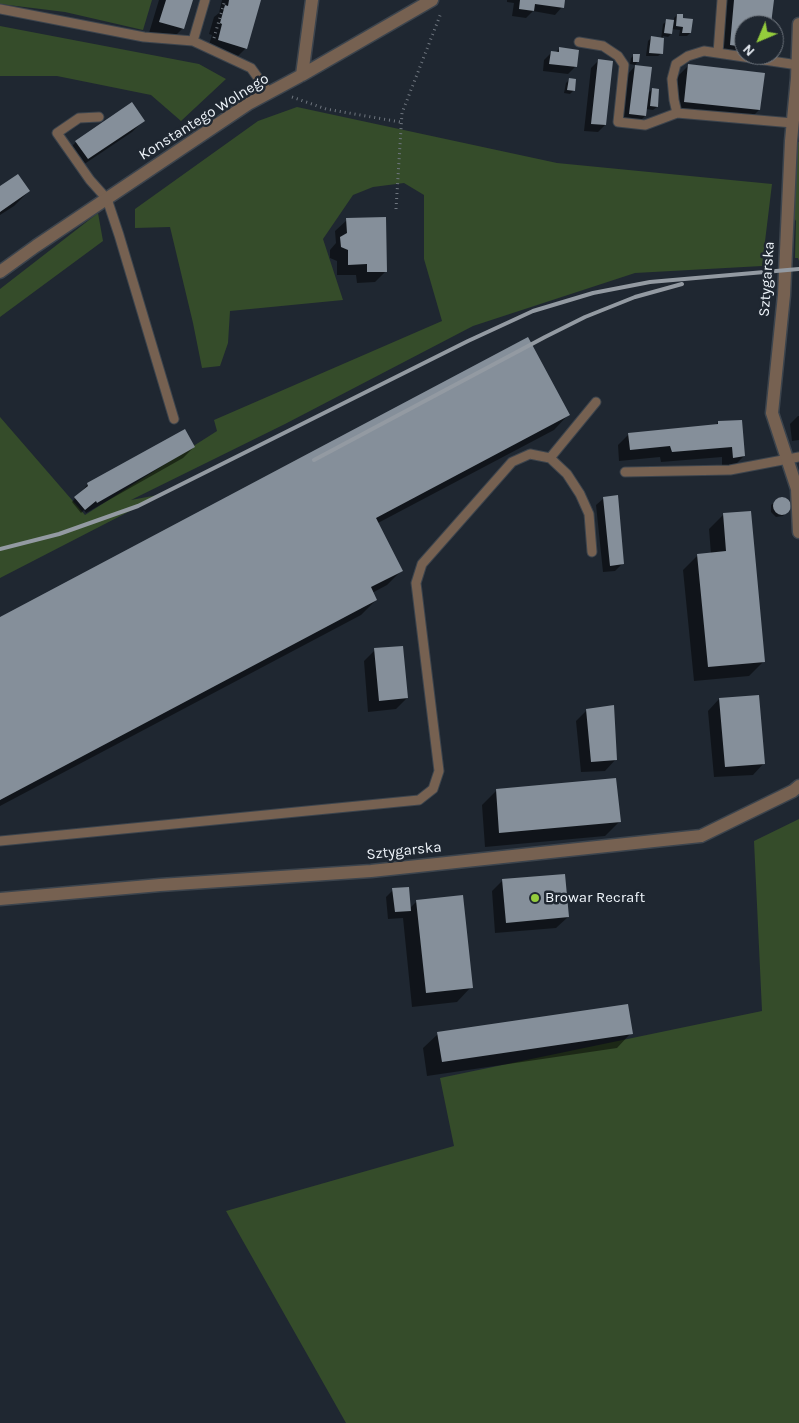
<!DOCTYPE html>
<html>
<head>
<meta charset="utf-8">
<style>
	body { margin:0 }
	#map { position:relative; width:799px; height:1423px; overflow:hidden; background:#1f2731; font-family:Karla,sans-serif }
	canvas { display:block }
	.north { position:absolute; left:734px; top:15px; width:50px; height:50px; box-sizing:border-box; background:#1f2731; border:1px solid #727981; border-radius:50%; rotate:225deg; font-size:14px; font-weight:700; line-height:20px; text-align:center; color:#eef4fa }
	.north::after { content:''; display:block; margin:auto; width:18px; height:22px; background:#94cc3c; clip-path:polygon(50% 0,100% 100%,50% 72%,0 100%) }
</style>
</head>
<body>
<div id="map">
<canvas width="799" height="1423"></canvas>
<div class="north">N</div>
</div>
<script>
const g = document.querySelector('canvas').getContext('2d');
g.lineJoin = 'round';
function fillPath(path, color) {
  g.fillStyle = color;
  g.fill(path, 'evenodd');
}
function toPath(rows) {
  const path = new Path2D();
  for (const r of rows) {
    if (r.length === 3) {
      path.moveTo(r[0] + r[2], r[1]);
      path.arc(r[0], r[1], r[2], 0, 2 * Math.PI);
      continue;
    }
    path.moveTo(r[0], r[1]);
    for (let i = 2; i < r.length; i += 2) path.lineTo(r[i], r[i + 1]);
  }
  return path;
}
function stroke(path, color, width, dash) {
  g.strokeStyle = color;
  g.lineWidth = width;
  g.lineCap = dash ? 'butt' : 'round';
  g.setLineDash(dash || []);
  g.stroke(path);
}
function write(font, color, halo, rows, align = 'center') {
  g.font = font + ' Karla,sans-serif';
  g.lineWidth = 5;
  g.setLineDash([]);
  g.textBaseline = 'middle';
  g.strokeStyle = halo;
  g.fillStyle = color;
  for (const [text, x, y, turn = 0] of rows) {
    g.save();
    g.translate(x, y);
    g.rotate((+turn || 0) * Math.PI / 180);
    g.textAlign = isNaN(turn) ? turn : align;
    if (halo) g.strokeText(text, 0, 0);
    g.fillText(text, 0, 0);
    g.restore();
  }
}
fillPath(toPath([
	[0,0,152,0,143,30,65,12,0,4],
	[0,26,199,64,226,79,181,121,151,95,57,76,0,76],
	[297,107,557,163,772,184,762,266,635,273,473,326,285,424,131,500,163,494,0,578,0,417,85,515,217,431,214,420,442,321,424,259,424,195,404,183,373,187,353,195,323,239,343,300,230,311,228,343,220,366,202,368,193,323,170,227,135,228,135,209,258,121],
	[794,141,799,142,799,261,798,258,795,258,796,221,787,207],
	[98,213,103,241,0,317,0,289],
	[799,819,799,1423,346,1423,226,1211,454,1146,440,1078,762,1011,754,841]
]), '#354c2a');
fillPath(toPath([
	[159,0,192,0,183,28,172,39,149,33],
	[222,0,260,0,246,48,235,59,207,51,212,35,209,34,214,17,219,13],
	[507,0,563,0,562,7,555,15,533,11,526,18,512,16,514,3,507,2],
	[725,0,772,0,769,25,744,25,744,55,719,56],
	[677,15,690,33,687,36,679,36,680,30,671,29,671,34,668,37,663,36,662,53,658,56,646,56,648,41,651,38,661,39,663,24,667,21,674,22,674,18],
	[560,48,575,67,568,74,543,71,544,60,551,53,555,53],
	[634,55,638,61,635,65,630,64,631,58],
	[598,61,605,125,598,132,584,131,591,68],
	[689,65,759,110,748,121,674,112,678,76],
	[635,66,648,94,652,89,657,107,653,110,646,109,645,116,638,123,622,121,628,74],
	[569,80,574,90,570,94,564,93,566,83],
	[143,121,132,132,77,169,65,153,76,142],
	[0,187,29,191,14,206,0,215],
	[347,220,386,271,375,282,357,283,356,275,337,275,337,261,330,258,330,250,336,243,335,231],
	[568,415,554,430,378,523,401,571,387,585,372,593,376,600,361,615,0,806,0,618],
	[798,416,799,416,799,440,792,441,790,424],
	[718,422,744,456,733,467,722,468,722,457,661,462,660,457,619,461,618,445,629,434,715,426],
	[194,447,183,458,86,513,84,510,81,513,72,502,88,484],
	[781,497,785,498,790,504,790,507,783,516,776,517,771,512,771,505],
	[604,498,622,564,615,571,603,572,596,505],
	[723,515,764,661,749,676,694,681,683,570,698,555,711,554,709,529],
	[375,650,407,698,396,709,368,712,364,661],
	[719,699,764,763,753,775,714,777,708,711],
	[587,710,616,759,605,771,581,772,576,721],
	[497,790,619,822,605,836,485,847,482,805],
	[503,880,568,917,556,928,495,933,492,891],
	[393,890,410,908,417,901,471,987,457,1002,412,1007,403,918,388,919,386,897],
	[631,1033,617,1048,427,1076,423,1048,438,1034]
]), '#0007');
fillPath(toPath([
	[166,0,193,0,184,29,159,22],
	[229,0,261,0,247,49,218,40,222,24,220,23,225,5,228,6],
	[520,0,565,0,564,8,535,4,534,11,519,9],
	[734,0,774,0,771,24,744,25,744,47,730,45],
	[677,14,683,14,683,18,693,19,691,33,682,33,683,27,676,26],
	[666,19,674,20,672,34,664,33],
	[651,36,664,38,663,54,649,53],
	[559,47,579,50,577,67,549,64,551,51,559,52],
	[633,54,640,54,639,62,633,62],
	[598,59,613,61,606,125,591,124],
	[688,64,765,73,760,110,684,102],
	[635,65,652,67,646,116,629,114],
	[569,78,576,79,575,91,567,90],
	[652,88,659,89,658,107,650,106],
	[132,102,145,121,88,159,75,141],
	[18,174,30,191,0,212,0,186],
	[386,217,387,272,367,272,367,264,348,265,348,250,341,247,340,237,347,233,346,218],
	[528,337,570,415,376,518,403,571,371,587,377,600,0,800,0,617],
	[742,420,745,456,733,458,732,447,672,452,670,446,630,450,628,433,718,424,718,421],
	[185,429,195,447,97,503,96,501,85,510,74,497,88,486,87,483],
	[618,495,624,564,610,566,603,497],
	[782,506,9],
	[751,511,765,662,708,667,697,554,726,551,723,513],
	[403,646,408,698,379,701,374,648],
	[759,695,765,764,725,767,719,698],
	[614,705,617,760,591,762,586,709],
	[616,778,621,822,499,833,496,789],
	[565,874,569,917,506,923,502,879],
	[409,887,411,911,395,912,392,888],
	[463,895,473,988,426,993,416,900],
	[628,1004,633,1034,442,1062,437,1032]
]), '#858f9a');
const service = toPath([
	[0,9,144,37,193,41,251,68,269,93],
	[193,41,205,0],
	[579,42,603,46,618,56,624,65,618,122,645,125,677,113,793,123],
	[718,53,722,0],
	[677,113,674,100,672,79,676,64,688,56,704,51,798,65],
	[99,117,79,118,57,133,90,180,107,199,119,235,174,419],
	[625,472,730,470,799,457],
	[592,552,589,514,580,494,567,474,550,458,596,402],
	[0,841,419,800,433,789,439,771,416,583,422,564,512,462,530,454,550,458]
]);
const minor = toPath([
	[799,24,797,78,791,141,784,295,772,413,797,489,799,532],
	[302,75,312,0],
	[0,272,36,246,248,104,302,75,432,0],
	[0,899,160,885,371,871,701,836,793,791,799,786]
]);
stroke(service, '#3c444d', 11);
stroke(minor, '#3c444d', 15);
stroke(toPath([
	[214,38,225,0],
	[292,97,326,109,400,122],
	[396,209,402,113,441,13]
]), '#6f767f', 3, [1, 4]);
stroke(service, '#766151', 9);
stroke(minor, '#766151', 12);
stroke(toPath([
	[314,460,545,337,585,317,635,297,682,284],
	[0,549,59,534,138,506,468,341,533,311,593,293,650,282,799,269]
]), '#939aa2', 4);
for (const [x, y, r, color] of [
	[535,898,5,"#94cc3c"]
]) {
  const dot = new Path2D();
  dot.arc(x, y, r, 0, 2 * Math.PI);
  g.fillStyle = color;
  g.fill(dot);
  stroke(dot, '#1f2731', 2);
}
write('15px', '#eef4fa', '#1f2731', [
	["Konstantego Wolnego",204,117,-32],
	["Sztygarska",767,279,-86],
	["Sztygarska",404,851,-6]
]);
write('15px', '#eef4fa', '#1f2731', [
	["Browar Recraft",545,898]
], 'left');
</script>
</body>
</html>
